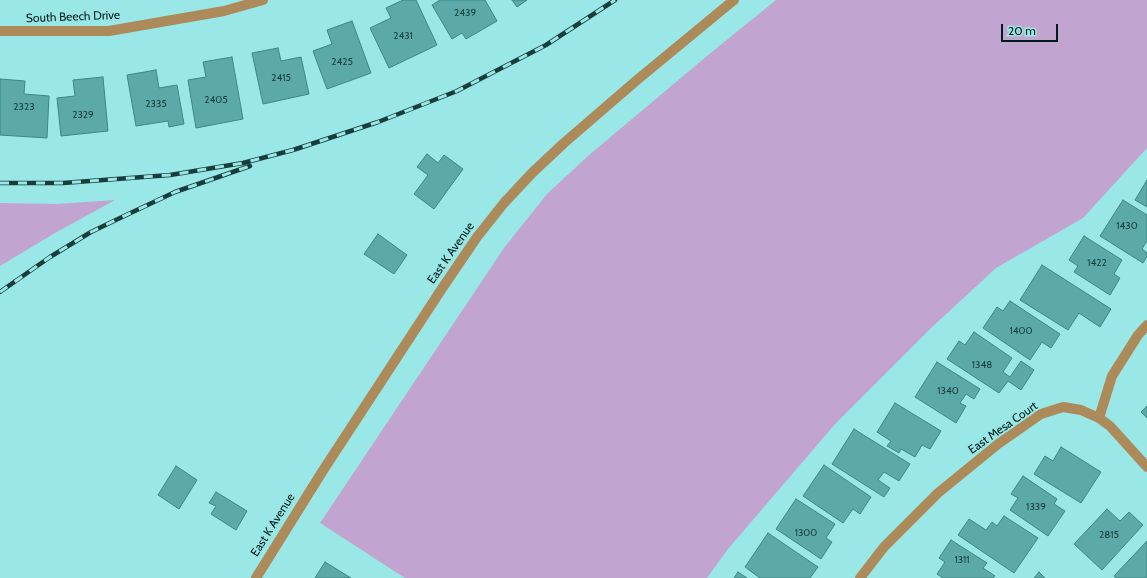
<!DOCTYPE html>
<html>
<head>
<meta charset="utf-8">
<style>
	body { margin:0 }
	#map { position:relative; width:1147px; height:578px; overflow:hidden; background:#99e7e6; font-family:Cabin,sans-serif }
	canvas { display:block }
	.scale { position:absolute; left:1001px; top:24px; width:57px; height:18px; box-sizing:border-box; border:2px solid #001c1c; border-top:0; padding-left:5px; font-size:12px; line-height:14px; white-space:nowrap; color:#001c1c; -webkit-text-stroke:3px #99e7e6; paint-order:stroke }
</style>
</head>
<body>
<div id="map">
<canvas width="1147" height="578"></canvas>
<div class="scale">20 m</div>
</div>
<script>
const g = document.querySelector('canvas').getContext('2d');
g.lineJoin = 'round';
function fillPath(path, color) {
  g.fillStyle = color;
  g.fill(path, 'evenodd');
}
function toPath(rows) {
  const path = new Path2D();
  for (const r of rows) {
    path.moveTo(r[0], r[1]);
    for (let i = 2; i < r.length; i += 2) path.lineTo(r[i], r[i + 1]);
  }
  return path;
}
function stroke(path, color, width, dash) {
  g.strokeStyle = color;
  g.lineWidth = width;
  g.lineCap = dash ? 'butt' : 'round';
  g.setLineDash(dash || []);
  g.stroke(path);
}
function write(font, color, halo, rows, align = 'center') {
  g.font = font + ' Cabin,sans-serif';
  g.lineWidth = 3.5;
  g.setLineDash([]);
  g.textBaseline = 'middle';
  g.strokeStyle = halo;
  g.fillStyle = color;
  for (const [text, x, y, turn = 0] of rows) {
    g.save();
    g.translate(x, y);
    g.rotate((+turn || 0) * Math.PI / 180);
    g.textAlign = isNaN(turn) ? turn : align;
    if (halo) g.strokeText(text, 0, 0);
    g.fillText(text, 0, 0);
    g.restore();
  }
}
fillPath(toPath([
	[776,0,1147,0,1147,148,1083,218,996,268,930,329,836,423,728,549,707,578,405,578,320,523,504,248,547,194,588,156,707,56],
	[115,200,55,233,0,266,0,203,57,204]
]), '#c2a4d0');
const building = toPath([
	[403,0,416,0,437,45,389,68,370,28,391,18,386,8,403,0],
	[440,0,485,0,497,21,466,39,462,33,452,39,432,5,440,0],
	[512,0,527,0,517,7,512,0],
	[352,21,371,73,327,89,313,51,332,44,327,30,352,21],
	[278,48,281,61,301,57,309,94,263,104,252,53,278,48],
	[232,57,243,119,196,128,188,80,206,77,203,62,232,57],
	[156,70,159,88,177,85,184,124,169,127,168,121,136,126,127,75,156,70],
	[103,77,108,131,61,136,57,98,75,96,73,80,103,77],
	[0,79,25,81,24,94,49,96,47,138,0,135,0,79],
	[427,154,438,163,444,155,463,169,434,209,414,194,428,175,417,167,427,154],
	[1147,180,1147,207,1135,200,1147,180],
	[1123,200,1147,215,1147,241,1142,249,1147,253,1147,256,1143,263,1100,236,1123,200],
	[378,234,407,255,394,274,364,254,378,234],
	[1084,236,1122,260,1114,274,1120,278,1110,295,1074,272,1078,266,1069,260,1084,236],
	[1042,265,1111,309,1100,327,1079,313,1068,330,1020,300,1042,265],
	[1010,301,1060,334,1051,348,1042,342,1030,360,983,328,997,307,1003,311,1010,301],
	[974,332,1012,358,1003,372,1010,377,1021,361,1034,370,1021,390,1008,381,999,393,947,359,959,341,965,345,974,332],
	[937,362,980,389,974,399,966,394,960,403,966,406,956,423,915,397,937,362],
	[895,403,941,431,930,449,922,445,915,457,901,449,899,453,887,446,891,441,877,432,895,403],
	[1147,406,1147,418,1141,412,1147,406],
	[854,429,910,464,899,481,884,472,878,480,890,488,884,497,832,464,854,429],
	[1061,447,1101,472,1081,503,1034,474,1045,456,1053,461,1061,447],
	[824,465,871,497,860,514,853,509,843,523,803,496,824,465],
	[176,466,197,480,179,509,158,495,176,466],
	[1023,476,1057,499,1054,504,1065,511,1048,536,1010,510,1018,498,1011,494,1023,476],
	[216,492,247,511,236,530,211,514,216,506,209,503,216,492],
	[796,499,835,524,826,538,832,542,821,559,776,529,796,499],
	[1107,509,1120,521,1129,512,1143,525,1102,570,1074,544,1107,509],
	[1004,516,1038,538,1014,573,958,535,969,519,986,530,992,522,997,526,1004,516],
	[768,533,818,567,810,578,760,578,745,567,768,533],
	[951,540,987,563,983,568,995,576,993,578,943,578,937,574,945,562,939,558,951,540],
	[1147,541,1147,578,1116,578,1114,576,1147,541],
	[325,562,351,578,315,578,325,562],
	[738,572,747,578,734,578,738,572],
	[1039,572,1045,578,1034,578,1039,572]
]);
fillPath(building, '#5ca9a9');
stroke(building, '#398888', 1);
stroke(toPath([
	[0,31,109,31,224,11,263,0],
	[1099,418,1110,426,1147,467],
	[860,578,884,547,938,493,998,444,1041,414,1063,407,1081,410,1099,418,1112,376,1138,335,1147,325]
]), '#ac8a5a', 10);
stroke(toPath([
	[256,578,322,472,441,290,477,237,504,203,532,173,564,143,637,80,734,0]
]), '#ac8a5a', 10);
const rail = toPath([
	[0,183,63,183,170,175,243,163,293,150,378,122,457,91,546,45,615,0],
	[0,292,50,257,91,232,120,218,175,192,250,166]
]);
stroke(rail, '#193d3c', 4.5);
stroke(rail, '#99e7e6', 3, [9]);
write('10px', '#173f3f', null, [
	["2439",465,13],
	["2431",403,36],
	["2425",342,62],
	["2415",281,78],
	["2405",216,100],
	["2335",156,104],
	["2323",24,107],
	["2329",83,115],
	["1430",1127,226],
	["1422",1097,263],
	["1400",1021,331],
	["1348",982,365],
	["1340",948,391],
	["1339",1036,507],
	["1300",806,533],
	["2815",1109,535],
	["1311",962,560]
]);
write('12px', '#001c1c', '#99e7e6', [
	["South Beech Drive",73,17,-2],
	["East K Avenue",451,253,-55],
	["East Mesa Court",1003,428,-35],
	["East K Avenue",273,525,-58]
]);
</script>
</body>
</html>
